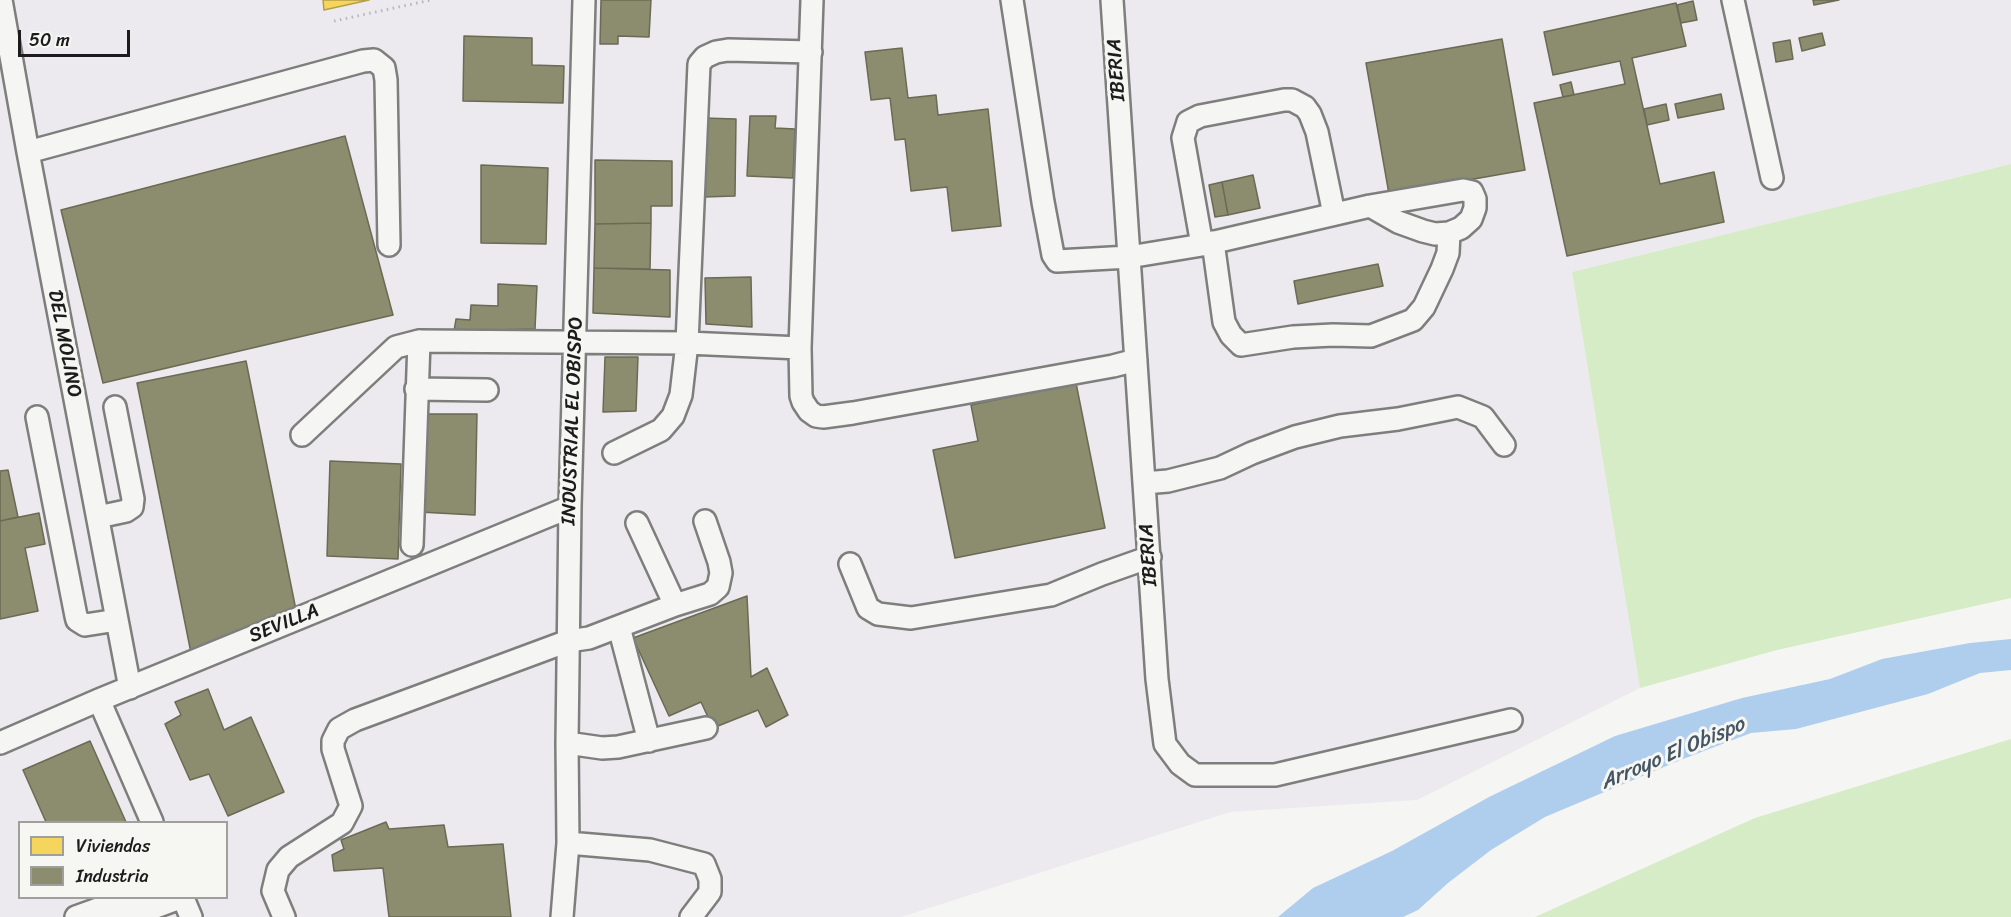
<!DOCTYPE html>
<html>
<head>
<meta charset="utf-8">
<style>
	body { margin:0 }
	#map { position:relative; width:2011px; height:917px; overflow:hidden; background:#f5f5f3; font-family:Sriracha,sans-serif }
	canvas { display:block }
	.legend { position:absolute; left:18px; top:821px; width:210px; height:78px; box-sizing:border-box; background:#f6f6f2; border:2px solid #9f9f9c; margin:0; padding:8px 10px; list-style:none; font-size:18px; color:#1c1c1c }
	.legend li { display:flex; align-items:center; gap:12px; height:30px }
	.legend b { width:30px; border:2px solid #9f9f9c }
	.scale { position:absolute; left:18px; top:30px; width:112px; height:27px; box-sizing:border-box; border:3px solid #1c1c1c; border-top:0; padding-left:8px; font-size:18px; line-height:21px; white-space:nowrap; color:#1c1c1c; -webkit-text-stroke:4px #f6f6f2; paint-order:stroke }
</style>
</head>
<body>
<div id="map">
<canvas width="2011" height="917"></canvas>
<ul class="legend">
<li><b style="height:16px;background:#f6d55c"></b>Viviendas</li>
<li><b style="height:16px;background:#8c8c6e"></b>Industria</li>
</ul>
<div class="scale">50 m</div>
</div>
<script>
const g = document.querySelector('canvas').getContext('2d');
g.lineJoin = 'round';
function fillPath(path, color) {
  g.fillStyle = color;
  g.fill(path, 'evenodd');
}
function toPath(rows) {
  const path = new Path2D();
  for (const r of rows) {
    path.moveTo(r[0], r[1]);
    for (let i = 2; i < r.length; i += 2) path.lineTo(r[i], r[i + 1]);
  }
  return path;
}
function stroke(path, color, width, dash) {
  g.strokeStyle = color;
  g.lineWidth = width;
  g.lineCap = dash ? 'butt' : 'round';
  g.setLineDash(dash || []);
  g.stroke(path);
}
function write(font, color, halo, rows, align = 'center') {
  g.font = font + ' Sriracha,sans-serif';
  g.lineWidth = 6;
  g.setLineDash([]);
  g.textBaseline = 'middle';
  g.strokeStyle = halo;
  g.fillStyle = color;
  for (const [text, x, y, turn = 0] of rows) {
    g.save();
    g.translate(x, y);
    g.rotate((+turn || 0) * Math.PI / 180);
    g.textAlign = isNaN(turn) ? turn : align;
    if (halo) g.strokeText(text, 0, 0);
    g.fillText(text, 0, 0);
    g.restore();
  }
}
fillPath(toPath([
	[0,0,2011,0,2011,164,1572,272,1640,688,1417,800,1230,812,901,917,0,917],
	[20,822,226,822,226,898,20,898]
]), '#edeaef');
fillPath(toPath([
	[2011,164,2011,598,1777,650,1640,688,1572,272],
	[2011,739,2011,917,1535,917,1755,818]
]), '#d5ecc6');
fillPath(toPath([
	[2011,639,2011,670,1980,673,1928,694,1796,729,1751,733,1683,759,1545,817,1491,850,1448,883,1418,910,1403,917,1278,917,1313,888,1392,851,1489,797,1615,736,1742,698,1830,679,1882,659,1970,643]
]), '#afceed');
const homes = toPath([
	[323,0,369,0,324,10,323,0]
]);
fillPath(homes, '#f6d55c');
stroke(homes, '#b59e49', 1.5);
const industry = toPath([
	[601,0,651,0,649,37,618,36,618,44,600,44,601,0],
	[1813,0,1839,0,1814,5,1813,0],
	[1693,1,1697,20,1681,23,1677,5,1693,1],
	[1676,3,1686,46,1632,58,1660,184,1714,172,1724,222,1567,256,1534,103,1625,84,1620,61,1553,75,1544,32,1676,3],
	[1822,33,1825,45,1802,51,1799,38,1822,33],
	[464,36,532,38,532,65,564,66,563,103,463,101,464,36],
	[1502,39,1525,170,1389,194,1366,63,1502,39],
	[1790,40,1793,59,1776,62,1773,43,1790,40],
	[902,48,908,98,936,95,938,115,988,109,1001,226,952,231,947,187,911,191,905,139,895,140,890,98,871,100,865,52,902,48],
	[1571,82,1574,95,1563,97,1560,85,1571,82],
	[1721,94,1724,109,1678,118,1675,104,1721,94],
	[1666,104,1669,120,1647,125,1644,109,1666,104],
	[750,116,776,116,775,128,795,129,793,178,747,176,750,116],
	[703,118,736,119,735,196,703,197,703,118],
	[345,136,393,315,103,383,61,210,345,136],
	[595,160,672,161,672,206,651,206,651,223,595,224,595,160],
	[481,165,548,168,546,244,481,243,481,165],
	[1253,175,1260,208,1228,215,1222,182,1253,175],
	[1222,182,1228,215,1215,217,1209,185,1222,182],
	[651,223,650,269,594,268,595,224,651,223],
	[1378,264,1383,286,1298,304,1294,281,1378,264],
	[594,268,670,270,670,317,593,313,594,268],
	[751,277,752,327,706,324,705,278,751,277],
	[498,284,537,286,535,329,454,331,456,319,470,320,471,305,498,306,498,284],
	[605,357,638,357,636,411,603,412,605,357],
	[246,361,296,610,191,653,137,383,246,361],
	[1076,383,1105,528,955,558,933,450,978,441,971,405,1076,383],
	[420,414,477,414,475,515,419,512,420,414],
	[330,461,401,464,398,559,327,556,330,461],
	[8,470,18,517,0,521,0,471,8,470],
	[39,513,45,544,25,548,38,611,0,619,0,521,39,513],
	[747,596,751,677,767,668,788,715,766,727,758,710,713,728,701,702,669,716,633,638,747,596],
	[208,689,224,730,251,717,284,792,228,816,209,774,190,780,165,724,181,715,175,702,208,689],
	[90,741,126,822,46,822,23,770,90,741],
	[386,822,389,829,444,825,448,847,503,844,511,917,389,917,383,868,334,871,332,855,344,849,341,840,386,822]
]);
fillPath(industry, '#8c8c6e');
stroke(industry, '#6a6a55', 1.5);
const minor = toPath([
	[1,0,28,152,130,688],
	[1012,0,1043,202,1053,255,1057,261,1129,257,1202,245,1370,206,1463,190,1472,192,1475,199,1475,208,1471,219,1461,228,1449,233,1435,234,1423,231,1398,222,1370,206],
	[1112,0,1157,679,1165,744,1180,764,1195,775,1275,775,1511,720],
	[1733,0,1772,178],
	[28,152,363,61,374,60,384,68,386,80,389,245],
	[1213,242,1224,322,1231,335,1241,345,1293,337,1333,335,1371,336,1413,320,1424,307,1442,269,1448,253,1449,233],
	[1202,245,1183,138,1188,122,1200,116,1284,100,1292,100,1305,107,1310,114,1317,132,1334,214],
	[800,348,801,396,803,402,809,411,816,416,823,417,853,413,1113,366,1136,360],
	[416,389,487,390],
	[37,417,76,616,77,620,85,625,117,620],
	[302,435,396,347,419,341],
	[614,453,661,430,673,416,681,395,687,343,699,64,705,57,716,52,728,50,811,52],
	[1144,483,1168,481,1220,468,1252,453,1295,437,1340,426,1398,419,1458,407,1483,417,1504,445],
	[98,517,126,511,132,507,133,499,115,407],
	[637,523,675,605],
	[412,545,419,341,687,343,800,348,812,0],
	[850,564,868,608,878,614,911,618,1051,595,1102,574,1150,557],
	[619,627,649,741],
	[99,700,152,822],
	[0,743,99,700,570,507],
	[567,743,602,748,618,747,706,728],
	[568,843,650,850,704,864,710,879,710,892,691,917],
	[183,898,191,917],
	[76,917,101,908,153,908,180,898],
	[284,917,273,891,278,870,289,857,342,823,351,806,333,749,333,741,339,729,355,720,568,641,589,638,675,605,710,594,718,587,721,573,719,562,705,521],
	[562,917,568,843,567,743,570,507,584,0]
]);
stroke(minor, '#7e7e7d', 26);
stroke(toPath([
	[334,21,431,0]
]), '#b6b6b5', 3, [1.5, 4.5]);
stroke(minor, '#f5f5f3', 21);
write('20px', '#1c1c1c', '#f6f6f2', [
	["IBERIA",1117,70,-94],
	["DEL MOLINO",64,344,79],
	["INDUSTRIAL EL OBISPO",573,421,-88],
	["IBERIA",1149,555,-94],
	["SEVILLA",284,624,-22]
]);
write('italic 21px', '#455564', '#f6f6f2', [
	["Arroyo El Obispo",1673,754,-23]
]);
</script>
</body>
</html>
